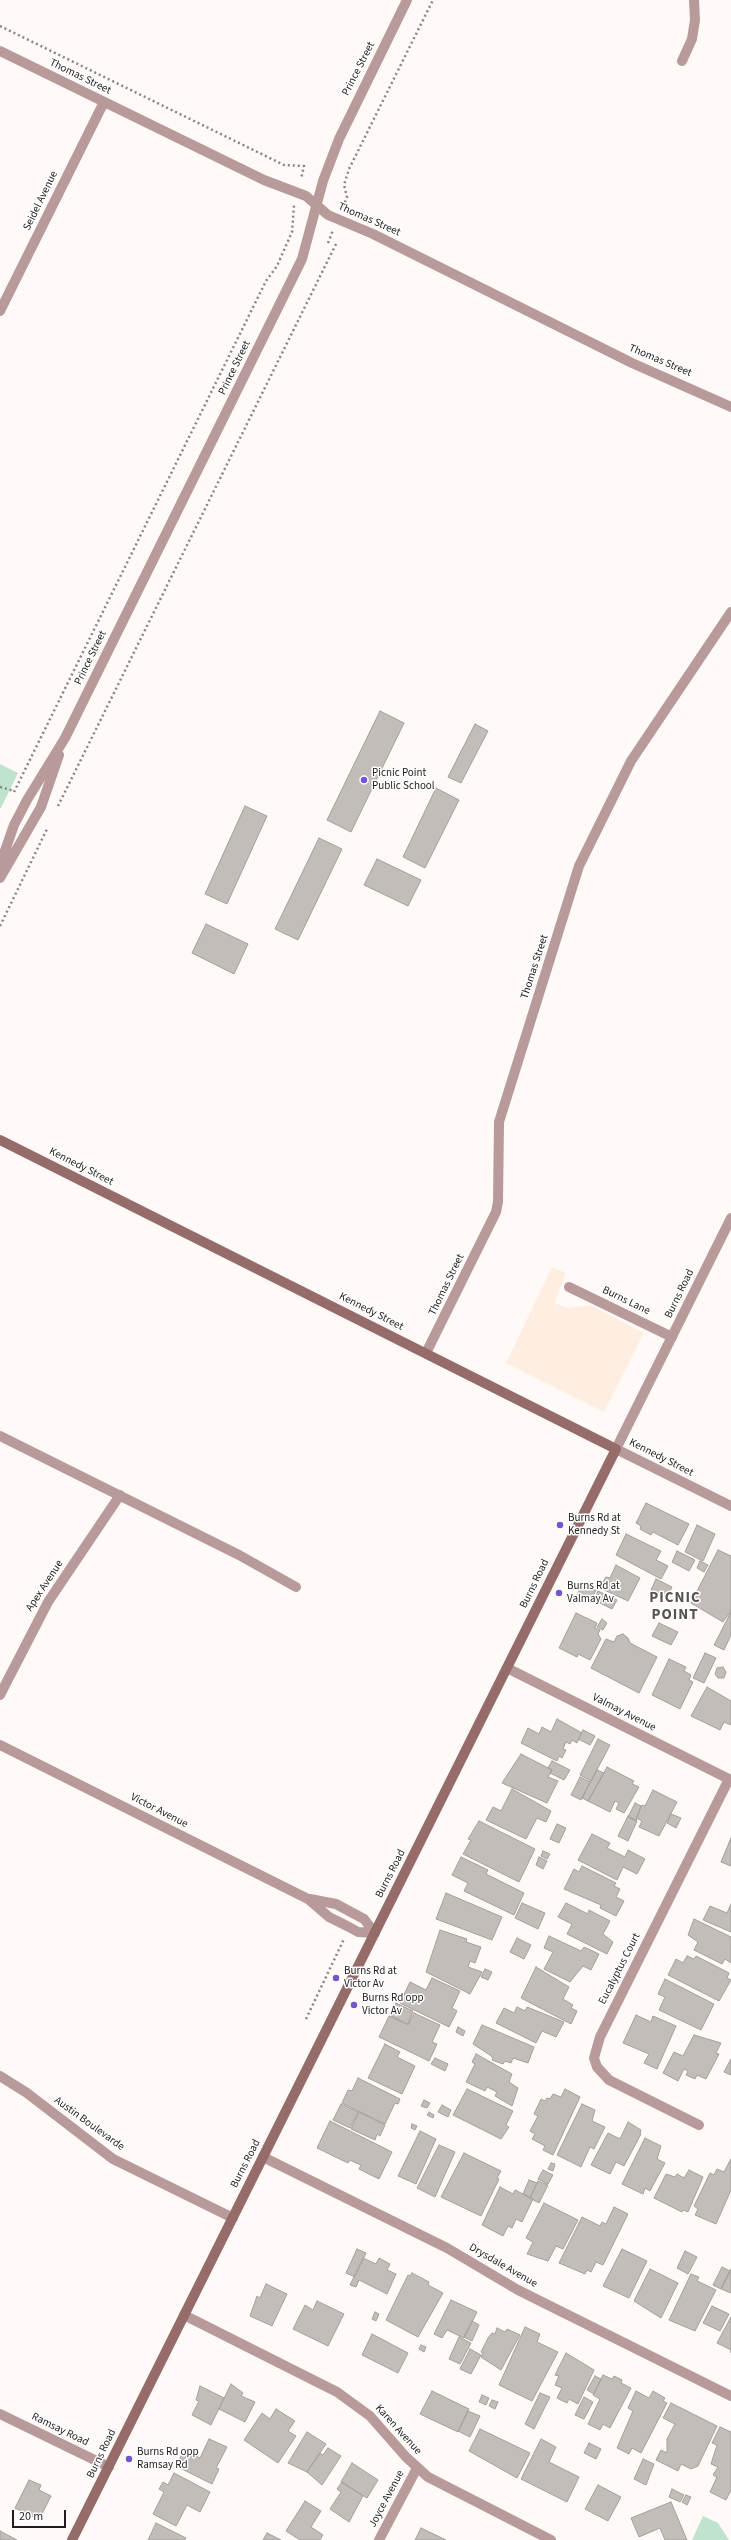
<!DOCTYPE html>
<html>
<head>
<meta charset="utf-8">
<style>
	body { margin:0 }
	#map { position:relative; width:731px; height:2540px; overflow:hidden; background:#fffaf7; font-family:"Source Sans 3",sans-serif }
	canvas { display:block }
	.scale { position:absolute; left:12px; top:2510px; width:54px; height:18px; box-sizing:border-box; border:2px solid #1f1c1b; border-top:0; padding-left:5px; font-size:12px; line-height:14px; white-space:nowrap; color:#1f1c1b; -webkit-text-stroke:3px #fff; paint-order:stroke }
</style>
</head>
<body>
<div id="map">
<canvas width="731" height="2540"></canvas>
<div class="scale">20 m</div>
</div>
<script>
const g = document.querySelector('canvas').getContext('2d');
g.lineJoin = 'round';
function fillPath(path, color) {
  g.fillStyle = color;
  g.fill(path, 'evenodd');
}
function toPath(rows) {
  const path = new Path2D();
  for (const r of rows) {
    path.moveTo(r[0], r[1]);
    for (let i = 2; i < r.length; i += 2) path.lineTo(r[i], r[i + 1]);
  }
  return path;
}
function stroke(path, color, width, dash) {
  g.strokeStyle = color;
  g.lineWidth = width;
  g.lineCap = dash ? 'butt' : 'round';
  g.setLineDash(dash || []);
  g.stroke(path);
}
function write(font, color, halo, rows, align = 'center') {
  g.font = font + ' "Source Sans 3",sans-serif';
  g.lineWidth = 3;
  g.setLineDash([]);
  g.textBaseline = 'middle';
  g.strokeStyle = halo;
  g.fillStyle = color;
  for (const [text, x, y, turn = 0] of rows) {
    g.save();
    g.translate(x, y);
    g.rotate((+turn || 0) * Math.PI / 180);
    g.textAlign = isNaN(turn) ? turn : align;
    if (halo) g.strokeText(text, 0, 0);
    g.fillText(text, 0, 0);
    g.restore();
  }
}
fillPath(toPath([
	[552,1267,566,1273,554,1303,568,1308,590,1305,644,1333,604,1412,506,1363]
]), '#feede1');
fillPath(toPath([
	[0,764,18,773,1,808,0,808],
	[703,2516,718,2523,729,2540,692,2540]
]), '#bfe3cf');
const building = toPath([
	[380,711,404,723,351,832,327,820,380,711],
	[475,724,488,731,461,783,448,777,475,724],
	[436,788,459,800,425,868,403,857,436,788],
	[245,806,267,816,227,904,205,894,245,806],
	[319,838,342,849,298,940,275,929,319,838],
	[377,859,421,880,408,906,364,885,377,859],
	[206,924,248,944,234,974,192,953,206,924],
	[646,1503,689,1524,678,1545,653,1532,651,1535,640,1529,641,1526,636,1523,646,1503],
	[697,1525,715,1534,703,1561,685,1552,697,1525],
	[626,1534,661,1551,656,1560,668,1566,661,1579,616,1555,626,1534],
	[718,1550,731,1556,731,1611,723,1622,691,1603,718,1550],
	[677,1551,695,1560,689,1571,672,1562,677,1551],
	[700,1561,708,1565,704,1572,697,1568,700,1561],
	[616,1565,640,1578,628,1601,600,1588,606,1577,610,1578,616,1565],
	[656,1579,672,1587,667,1597,651,1590,656,1579],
	[583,1583,596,1590,590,1603,576,1597,583,1583],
	[598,1591,617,1600,612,1609,594,1600,598,1591],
	[731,1612,731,1635,724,1650,714,1645,731,1612],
	[576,1613,597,1623,595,1628,600,1630,598,1634,601,1639,590,1660,578,1654,577,1657,559,1648,576,1613],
	[602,1619,607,1623,603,1630,597,1627,602,1619],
	[659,1623,678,1632,671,1645,652,1636,659,1623],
	[623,1634,628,1638,630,1643,657,1657,639,1693,591,1668,606,1639,614,1642,617,1636,623,1634],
	[705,1653,716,1658,704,1683,693,1678,705,1653],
	[669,1659,686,1667,684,1671,691,1675,689,1680,693,1682,680,1709,652,1695,669,1659],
	[723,1667,726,1672,724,1678,718,1678,715,1674,717,1668,723,1667],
	[707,1687,731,1701,731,1725,724,1722,720,1730,691,1716,707,1687],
	[557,1719,582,1733,577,1743,572,1740,570,1744,566,1742,563,1749,566,1750,562,1758,559,1756,557,1761,521,1743,528,1728,539,1734,542,1727,551,1732,557,1719],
	[583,1730,595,1736,590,1745,578,1739,583,1730],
	[598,1739,610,1745,591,1781,580,1775,598,1739],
	[521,1754,552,1770,548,1777,558,1781,547,1803,502,1783,521,1754],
	[552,1761,570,1770,564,1780,550,1773,552,1770,548,1768,552,1761],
	[607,1767,634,1781,632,1784,639,1787,624,1813,616,1809,619,1803,615,1801,610,1812,588,1801,607,1767],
	[597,1770,604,1773,588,1801,582,1798,597,1770],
	[580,1777,590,1782,581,1800,571,1795,580,1777],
	[512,1789,551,1811,546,1822,537,1818,526,1839,486,1820,493,1807,501,1811,512,1789],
	[653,1790,677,1802,659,1836,639,1827,642,1821,636,1818,642,1805,645,1806,653,1790],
	[635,1803,641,1806,636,1821,628,1817,635,1803],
	[671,1814,681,1818,676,1828,667,1823,671,1814],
	[628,1816,637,1821,628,1841,618,1836,628,1816],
	[479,1821,535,1849,519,1882,463,1854,471,1840,468,1839,479,1821],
	[557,1824,566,1828,559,1843,550,1839,557,1824],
	[592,1834,610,1843,607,1848,625,1857,628,1850,645,1859,637,1874,623,1867,617,1880,578,1860,592,1834],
	[731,1838,731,1866,721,1862,731,1838],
	[543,1851,550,1854,547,1859,541,1856,543,1851],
	[461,1857,488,1870,486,1874,524,1893,514,1915,464,1891,468,1883,452,1875,461,1857],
	[539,1857,547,1861,543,1869,536,1865,539,1857],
	[582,1866,616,1883,614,1886,620,1889,616,1897,624,1901,616,1916,600,1908,601,1905,564,1889,574,1869,579,1872,582,1866],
	[446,1893,502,1917,492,1940,436,1919,446,1893],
	[522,1903,545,1913,538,1929,515,1918,522,1903],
	[566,1903,588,1914,589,1910,610,1921,603,1934,613,1942,607,1954,567,1934,572,1924,558,1917,566,1903],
	[731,1904,731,1932,703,1920,710,1906,727,1913,731,1904],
	[694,1919,731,1937,731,1963,725,1959,722,1964,694,1950,698,1942,688,1935,694,1919],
	[440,1930,467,1939,466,1942,481,1947,475,1963,470,1961,468,1967,482,1972,470,1994,426,1972,440,1930],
	[549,1936,581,1951,584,1947,599,1954,591,1970,583,1966,570,1982,544,1969,553,1952,544,1948,549,1936],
	[517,1938,531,1945,524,1959,510,1952,517,1938],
	[687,1956,694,1959,696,1956,729,1973,727,1978,731,1980,719,2001,668,1975,676,1959,683,1963,687,1956],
	[536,1967,569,1987,563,1999,573,2005,571,2008,577,2011,571,2024,521,1998,536,1967],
	[485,1969,492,1972,488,1980,481,1977,485,1969],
	[432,1978,460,1991,452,2008,457,2011,449,2027,400,2003,410,1982,426,1990,432,1978],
	[665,1979,714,2004,701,2030,659,2010,665,1997,658,1994,665,1979],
	[396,2003,413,2011,408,2024,391,2016,396,2003],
	[517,2007,525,2011,527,2007,564,2022,556,2037,542,2031,536,2043,496,2023,504,2008,514,2013,517,2007],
	[414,2013,440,2025,432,2042,437,2044,429,2061,379,2037,389,2016,408,2025,414,2013],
	[636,2015,651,2022,653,2016,676,2026,657,2069,644,2063,649,2054,623,2043,636,2015],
	[482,2025,534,2047,528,2063,513,2058,511,2063,505,2061,503,2064,492,2060,493,2058,490,2055,473,2044,482,2025],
	[458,2027,465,2031,463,2036,456,2032,458,2027],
	[694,2035,721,2043,716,2053,719,2054,706,2079,697,2075,695,2079,686,2075,688,2071,684,2069,678,2081,663,2073,674,2052,683,2056,694,2035],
	[385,2044,400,2052,397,2057,415,2066,402,2094,368,2078,385,2044],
	[476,2054,512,2074,509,2082,518,2088,512,2106,495,2096,497,2092,487,2087,485,2091,466,2082,475,2064,472,2062,476,2054],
	[435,2058,448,2064,445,2071,431,2064,435,2058],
	[731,2059,731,2075,724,2072,731,2059],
	[358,2078,400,2099,398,2104,395,2103,385,2124,342,2103,348,2090,352,2091,358,2078],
	[467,2089,513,2111,506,2125,509,2127,501,2139,453,2115,467,2089],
	[565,2089,580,2097,553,2155,543,2150,545,2146,532,2139,535,2134,530,2131,538,2116,534,2114,541,2099,545,2101,547,2098,550,2099,553,2094,561,2097,565,2089],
	[424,2100,430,2103,427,2108,421,2106,424,2100],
	[341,2104,358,2112,350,2128,333,2120,341,2104],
	[582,2104,595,2110,592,2121,605,2127,594,2149,590,2147,581,2167,557,2155,582,2104],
	[442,2105,451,2110,448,2117,438,2112,442,2105],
	[359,2112,385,2125,380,2136,377,2134,375,2140,351,2129,359,2112],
	[429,2112,434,2115,433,2118,427,2115,429,2112],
	[330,2121,392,2152,379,2179,359,2169,361,2165,354,2162,350,2160,348,2163,317,2148,330,2121],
	[628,2122,641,2130,640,2134,641,2134,624,2166,616,2162,610,2174,591,2165,608,2133,620,2139,628,2122],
	[412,2124,417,2126,415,2130,411,2128,412,2124],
	[420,2131,436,2139,416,2184,398,2176,420,2131],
	[645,2138,661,2146,657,2159,665,2163,650,2191,645,2188,643,2194,622,2184,645,2138],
	[439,2145,455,2152,435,2197,417,2188,439,2145],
	[464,2153,501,2171,497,2178,499,2179,481,2216,441,2197,464,2153],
	[731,2159,731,2190,716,2224,695,2215,698,2209,694,2206,710,2173,714,2175,717,2169,724,2172,731,2159],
	[551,2163,555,2164,553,2171,548,2169,551,2163],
	[543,2170,553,2175,548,2184,538,2179,543,2170],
	[689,2170,703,2177,688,2212,683,2210,682,2212,654,2198,666,2174,675,2177,677,2174,684,2178,689,2170],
	[529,2180,537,2183,530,2198,523,2194,529,2180],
	[538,2181,548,2185,539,2203,530,2198,538,2181],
	[500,2187,513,2194,515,2190,533,2199,522,2222,516,2219,512,2228,508,2226,503,2236,482,2225,500,2187],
	[544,2203,578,2220,563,2249,556,2246,548,2261,527,2254,533,2242,526,2238,544,2203],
	[614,2207,628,2214,603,2265,596,2262,591,2272,587,2270,585,2274,559,2263,582,2217,600,2226,602,2222,606,2224,614,2207],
	[357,2249,366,2253,355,2277,346,2273,357,2249],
	[622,2249,647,2261,629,2298,603,2286,622,2249],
	[685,2251,697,2257,688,2274,677,2268,685,2251],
	[363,2258,376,2264,379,2258,390,2264,387,2270,396,2274,387,2294,359,2280,356,2287,350,2285,363,2258],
	[722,2267,730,2271,721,2289,713,2285,722,2267],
	[650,2269,678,2283,661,2318,634,2301,650,2269],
	[731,2269,731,2293,721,2289,731,2269],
	[412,2273,429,2282,428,2285,443,2293,418,2337,386,2320,408,2275,410,2276,412,2273],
	[691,2274,699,2277,697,2281,716,2290,695,2331,669,2320,691,2274],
	[266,2284,287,2294,272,2326,250,2316,257,2296,260,2298,266,2284],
	[451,2300,477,2312,464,2338,447,2330,442,2338,434,2334,451,2300],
	[317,2301,344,2314,328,2346,293,2329,305,2305,313,2310,317,2301],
	[712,2306,729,2314,720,2331,703,2323,712,2306],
	[375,2312,379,2314,376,2321,372,2319,375,2312],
	[731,2317,731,2353,731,2350,717,2343,731,2317],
	[472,2321,479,2325,472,2341,464,2337,472,2321],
	[525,2327,540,2334,537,2342,558,2352,532,2401,499,2385,525,2327],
	[497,2328,505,2332,507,2329,520,2335,501,2370,481,2357,483,2353,481,2352,488,2338,492,2333,495,2334,497,2328],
	[372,2334,408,2353,398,2373,362,2355,372,2334],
	[459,2337,471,2343,460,2364,449,2359,459,2337],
	[421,2345,426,2347,424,2352,419,2349,421,2345],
	[470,2349,481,2355,471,2374,460,2369,470,2349],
	[566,2353,594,2370,578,2404,569,2399,567,2403,557,2398,562,2388,555,2385,559,2376,555,2375,566,2353],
	[603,2375,612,2379,614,2376,622,2380,621,2383,631,2388,610,2428,603,2424,600,2430,588,2424,600,2399,593,2395,603,2375],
	[595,2376,601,2379,594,2394,587,2390,595,2376],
	[231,2384,243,2393,241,2396,255,2402,245,2422,219,2409,231,2384],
	[200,2386,224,2398,211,2425,192,2415,199,2401,196,2400,200,2386],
	[432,2391,469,2409,458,2432,420,2414,432,2391],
	[636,2391,649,2398,653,2391,665,2398,663,2401,667,2403,641,2453,632,2448,629,2454,617,2448,633,2411,628,2408,636,2391],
	[540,2393,550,2397,534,2429,525,2424,540,2393],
	[482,2395,489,2398,486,2405,479,2402,482,2395],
	[584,2397,593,2402,584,2419,575,2415,584,2397],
	[492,2400,498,2402,495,2409,489,2406,492,2400],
	[671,2403,717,2426,698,2466,691,2469,681,2464,678,2471,656,2460,661,2450,667,2453,667,2439,675,2424,663,2418,671,2403],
	[276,2409,295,2421,288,2431,296,2436,278,2463,244,2440,262,2413,270,2419,276,2409],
	[468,2411,480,2416,470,2437,458,2431,468,2411],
	[720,2427,731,2432,731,2490,726,2500,710,2492,717,2477,713,2475,718,2467,711,2464,717,2445,712,2443,720,2427],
	[480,2429,530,2453,517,2478,469,2451,480,2429],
	[307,2432,326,2444,307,2472,288,2463,307,2432],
	[209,2439,227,2447,216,2468,219,2469,212,2484,176,2466,184,2450,200,2458,209,2439],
	[541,2439,556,2447,549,2462,579,2477,567,2502,521,2479,541,2439],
	[589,2443,601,2449,596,2459,584,2453,589,2443],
	[328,2448,341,2456,322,2485,307,2472,320,2453,323,2455,328,2448],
	[643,2459,654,2464,646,2485,634,2479,643,2459],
	[352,2463,378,2480,367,2498,341,2482,352,2463],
	[174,2473,210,2492,200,2512,187,2505,176,2526,153,2514,164,2492,159,2489,163,2482,168,2485,174,2473],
	[29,2480,41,2485,39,2490,51,2496,39,2520,15,2508,29,2480],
	[342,2482,363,2496,349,2522,330,2509,341,2492,337,2489,342,2482],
	[598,2485,621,2497,608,2521,585,2509,598,2485],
	[672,2489,684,2495,680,2502,669,2497,672,2489],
	[686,2495,691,2497,687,2505,682,2502,686,2495],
	[305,2501,321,2511,311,2527,323,2535,320,2540,300,2540,286,2531,305,2501],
	[671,2502,687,2540,665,2540,660,2528,639,2537,631,2518,671,2502],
	[156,2523,186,2538,185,2540,148,2540,156,2523],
	[421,2528,446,2540,415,2540,421,2528],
	[0,2531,17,2540,0,2540,0,2531],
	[267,2533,281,2540,263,2540,267,2533]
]);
fillPath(building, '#c3bdba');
stroke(building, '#a49e9c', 1);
stroke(toPath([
	[0,26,284,165,304,166,301,179],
	[343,207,347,197,344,185,349,169,433,0],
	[328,243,333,230],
	[0,787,14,791],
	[14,792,266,281,277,266,292,232,294,205],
	[58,806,336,244],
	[0,926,47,829],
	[306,2019,344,1939]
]), '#878482', 2.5, [2, 3]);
stroke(toPath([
	[569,1287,672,1337]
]), '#b79a99', 10);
stroke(toPath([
	[0,51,264,180,306,196,328,215,373,234,632,363,731,407],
	[682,61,692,39,695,20,694,0],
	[0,311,104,102],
	[0,865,14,825,27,800,65,738,302,259,323,181,339,139,407,0],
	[0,878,41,807,59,755],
	[731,1218,616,1449,731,1506],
	[426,1353,496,1212,498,1202,499,1122,579,866,631,761,731,612],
	[0,1436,239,1555,296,1587],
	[507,1668,731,1780],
	[0,1695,48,1602,120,1495],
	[0,1745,308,1899,329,1917,349,1927,358,1932,375,1933],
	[310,1899,336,1904,364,1919,375,1933],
	[0,2076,27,2093,113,2159,233,2218],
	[699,2125,609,2080,597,2067,594,2058,600,2037,729,1779],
	[263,2157,447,2248,518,2290,731,2396],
	[184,2315,337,2392,370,2416,406,2457,428,2477,551,2540],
	[0,2414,109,2467],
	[379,2540,417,2468]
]), '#b79a99', 10);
stroke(toPath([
	[0,1140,616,1449,72,2540]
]), '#956c6a', 10);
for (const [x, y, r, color] of [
	[364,780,4,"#7455cf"],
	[560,1525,4,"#7455cf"],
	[559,1593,4,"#7455cf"],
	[336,1978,4,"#7455cf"],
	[354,2005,4,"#7455cf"],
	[129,2459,4,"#7455cf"]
]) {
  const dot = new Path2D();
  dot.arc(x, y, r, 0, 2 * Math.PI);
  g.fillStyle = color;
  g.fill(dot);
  stroke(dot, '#fff', 1.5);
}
write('11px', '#1f1c1b', '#fff', [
	["Prince Street",359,69,-63],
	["Thomas Street",80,77,26],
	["Seidel Avenue",41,201,-64],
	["Thomas Street",369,220,24],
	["Thomas Street",660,361,23],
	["Prince Street",235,368,-64],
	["Prince Street",91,658,-64],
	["Thomas Street",535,967,-72],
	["Kennedy Street",81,1167,27],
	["Thomas Street",447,1285,-64],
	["Burns Road",680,1294,-64],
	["Burns Lane",626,1301,26],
	["Kennedy Street",371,1312,27],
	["Kennedy Street",661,1458,27],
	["Burns Road",535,1584,-64],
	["Apex Avenue",45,1586,-57],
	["Valmay Avenue",624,1713,27],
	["Victor Avenue",159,1811,27],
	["Burns Road",391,1874,-63],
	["Eucalyptus Court",620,1969,-63],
	["Austin Boulevarde",89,2124,36],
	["Burns Road",246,2164,-63],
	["Drysdale Avenue",503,2266,30],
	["Ramsay Road",60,2430,26],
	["Karen Avenue",398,2430,48],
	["Burns Road",102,2454,-64],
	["Joyce Avenue",387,2499,-62]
]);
write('11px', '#1f1c1b', '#fff', [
	["Picnic Point",372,774],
	["Public School",372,787],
	["Burns Rd at",568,1519],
	["Kennedy St",568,1532],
	["Burns Rd at",567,1587],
	["Valmay Av",567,1600],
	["Burns Rd at",344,1972],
	["Victor Av",344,1985],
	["Burns Rd opp",362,1999],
	["Victor Av",362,2012],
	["Burns Rd opp",137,2453],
	["Ramsay Rd",137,2466]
], 'left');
g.letterSpacing = '1px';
write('bold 15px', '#585351', '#fff', [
	["PICNIC",675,1599],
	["POINT",675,1616]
]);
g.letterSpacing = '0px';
</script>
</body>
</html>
